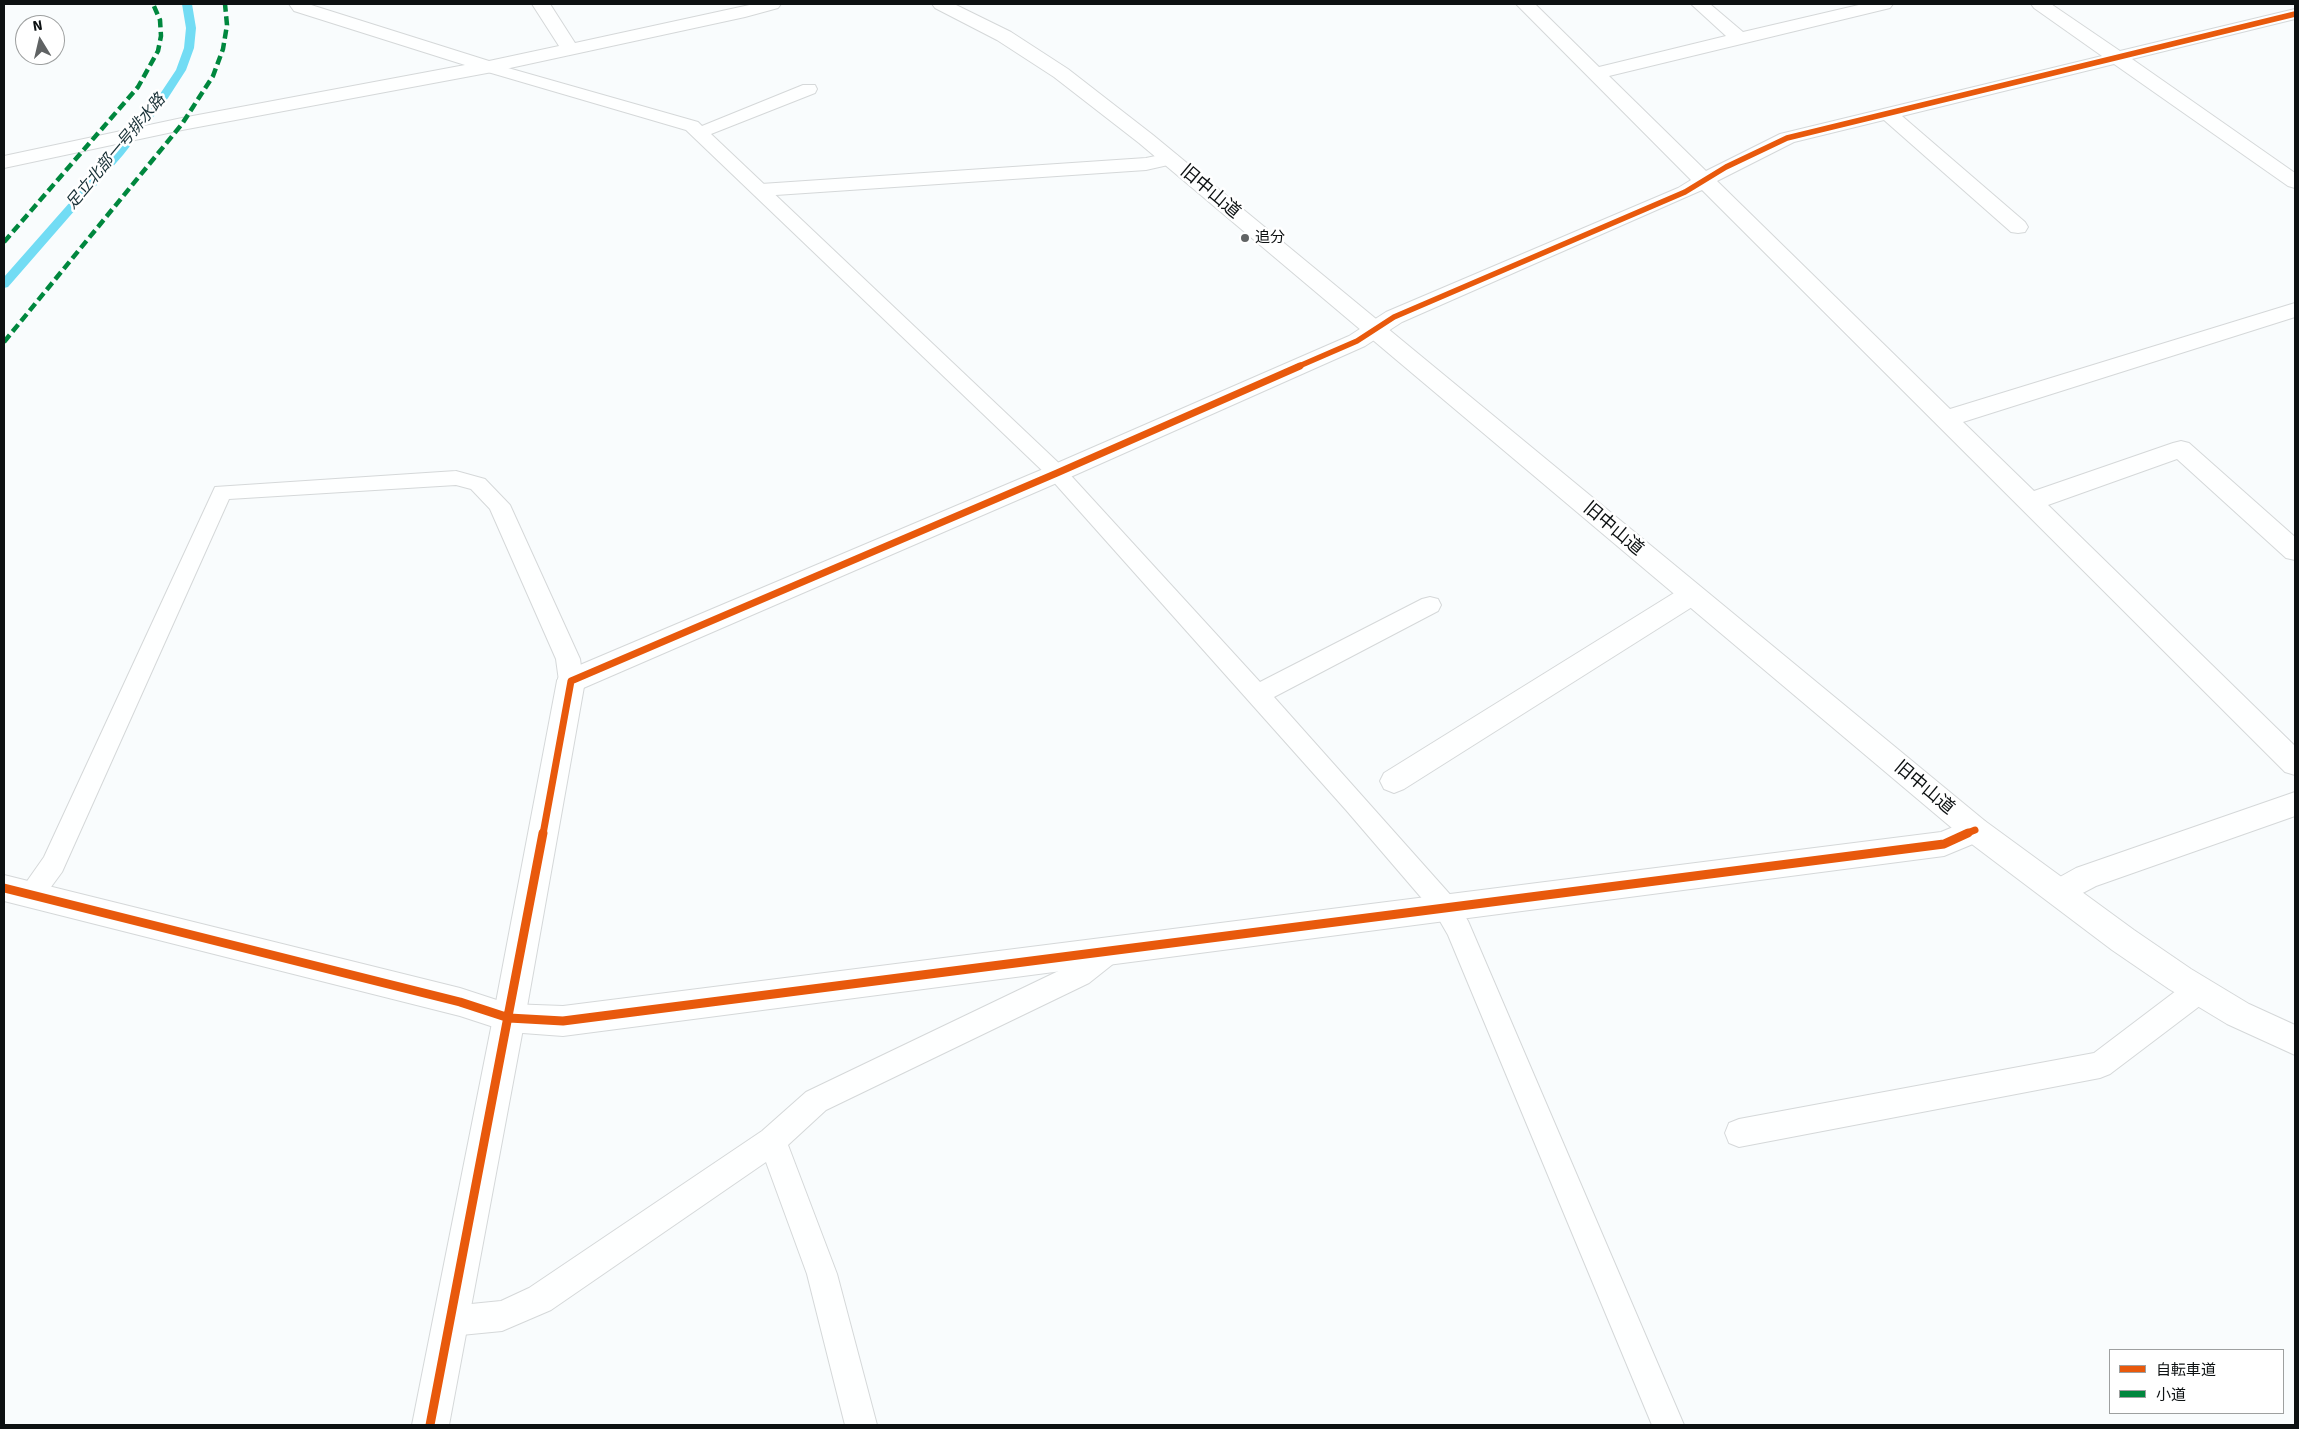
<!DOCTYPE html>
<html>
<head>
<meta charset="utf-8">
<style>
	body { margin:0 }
	#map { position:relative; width:2299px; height:1429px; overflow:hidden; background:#f9fcfd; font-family:Signika,"Noto Sans JP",sans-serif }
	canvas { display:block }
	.frame { position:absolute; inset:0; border:5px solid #0d1112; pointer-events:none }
	.legend { position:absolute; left:2109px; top:1349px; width:175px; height:65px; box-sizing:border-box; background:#fff; border:1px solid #9ea0a0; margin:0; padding:6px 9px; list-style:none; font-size:15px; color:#0d1112 }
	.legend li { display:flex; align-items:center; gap:10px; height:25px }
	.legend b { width:25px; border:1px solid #9ea0a0 }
	.north { position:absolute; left:15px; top:15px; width:50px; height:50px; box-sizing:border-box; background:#fff; border:1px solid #9ea0a0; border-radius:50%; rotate:351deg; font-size:14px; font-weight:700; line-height:20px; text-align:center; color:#0d1112 }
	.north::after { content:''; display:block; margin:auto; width:18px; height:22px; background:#606364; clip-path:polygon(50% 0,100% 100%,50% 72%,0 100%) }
</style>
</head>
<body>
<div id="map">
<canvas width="2299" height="1429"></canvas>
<div class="frame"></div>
<ul class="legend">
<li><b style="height:6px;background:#e8590c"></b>自転車道</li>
<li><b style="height:6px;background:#00873e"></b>小道</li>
</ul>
<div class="north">N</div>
</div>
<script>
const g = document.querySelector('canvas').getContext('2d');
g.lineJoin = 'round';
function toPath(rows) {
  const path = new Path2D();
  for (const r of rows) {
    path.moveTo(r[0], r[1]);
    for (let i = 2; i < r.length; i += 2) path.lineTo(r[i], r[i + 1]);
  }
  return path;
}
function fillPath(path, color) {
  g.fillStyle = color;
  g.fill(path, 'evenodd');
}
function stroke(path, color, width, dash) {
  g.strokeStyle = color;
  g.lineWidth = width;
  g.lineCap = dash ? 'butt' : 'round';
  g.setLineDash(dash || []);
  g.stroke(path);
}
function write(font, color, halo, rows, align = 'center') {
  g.font = font + ' Signika,"Noto Sans JP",sans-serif';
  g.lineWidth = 5;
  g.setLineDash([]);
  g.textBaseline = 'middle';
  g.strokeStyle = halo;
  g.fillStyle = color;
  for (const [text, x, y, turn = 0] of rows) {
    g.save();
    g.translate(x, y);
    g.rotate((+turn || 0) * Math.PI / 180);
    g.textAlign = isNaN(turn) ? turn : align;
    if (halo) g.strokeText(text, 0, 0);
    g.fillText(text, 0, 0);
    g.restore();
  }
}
fillPath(toPath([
	[182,4,192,4,196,28,194,48,186,70,168,98,123,155,8,287,4,288,4,277,115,151,160,94,176,70,184,48,186,28,182,4]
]), '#72dcf4');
const service = toPath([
	[487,62,698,122,702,126,803,85,815,85,817,89,815,93,711,134,1064,468,1260,682,1422,599,1430,597,1438,599,1441,605,1438,611,1274,697,1455,900,1468,921,1684,1425,1652,1425,1448,935,1437,916,1346,810,1050,478,686,130,481,70,479,67,481,64,487,62],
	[456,471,485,479,510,505,580,659,583,681,579,687,571,690,563,687,559,681,556,659,490,509,471,489,456,485,229,499,62,872,40,902,31,905,22,902,18,894,44,857,215,487,456,471],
	[1109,940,1118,944,1122,952,1118,960,1089,983,826,1110,788,1145,837,1274,877,1425,845,1425,807,1274,766,1162,551,1310,502,1331,451,1336,440,1332,436,1321,440,1310,451,1306,501,1301,529,1288,762,1131,806,1092,1071,965,1100,944,1109,940],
	[2199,978,2209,981,2212,990,2209,999,2110,1074,2100,1078,1739,1147,1729,1143,1725,1133,1729,1123,1739,1119,2094,1053,2189,981,2199,978]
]);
const minor = toPath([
	[289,4,308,4,489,61,559,46,532,4,550,4,575,43,754,4,781,4,778,8,745,17,487,73,182,130,4,168,4,156,182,118,465,65,294,11,289,4],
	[1516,4,1535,4,1599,67,1726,36,1691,4,1710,4,1743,32,1863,4,1893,4,1890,8,1609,76,1706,171,1780,134,2102,56,2034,8,2031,4,2051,4,2120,51,2295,9,2295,19,2132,59,2295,173,2295,188,2288,186,2114,64,1902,116,2025,222,2028,227,2025,232,2018,233,2011,232,1884,120,1794,142,1717,181,1950,409,2295,303,2295,317,1963,422,2034,491,2173,443,2181,441,2189,443,2295,537,2295,560,2286,558,2177,459,2048,505,2295,746,2295,775,2285,772,1702,190,1402,322,1365,346,1066,479,581,689,571,692,561,689,557,681,561,673,1048,467,1349,336,1386,312,1678,188,1691,180,1516,4],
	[1170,153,1177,155,1180,159,1177,163,1146,170,761,196,754,194,751,190,754,186,761,184,1146,158,1170,153],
	[1691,585,1700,588,1704,595,1700,602,1404,789,1394,793,1384,789,1380,781,1384,773,1682,588,1691,585],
	[2295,792,2295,816,2096,886,2060,905,2049,901,2045,892,2049,883,2076,868,2295,792],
	[1975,818,1985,821,1990,830,1985,839,1944,856,563,1036,509,1032,460,1016,4,901,4,875,460,988,509,1004,563,1006,1941,832,1975,818]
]);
const tertiary = toPath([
	[571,670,581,673,585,681,525,1018,449,1425,412,1425,493,1018,557,681,561,673,571,670]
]);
const secondary = toPath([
	[932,4,954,4,1011,32,1068,69,1153,135,1985,821,2134,930,2191,969,2249,1004,2295,1025,2295,1055,2227,1024,2169,989,2112,950,1965,839,1139,143,1054,77,997,40,935,8,932,4]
]);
stroke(service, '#d5d8d9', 2);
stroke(minor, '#d5d8d9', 2);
stroke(tertiary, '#d5d8d9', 2);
stroke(secondary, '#d5d8d9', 2);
fillPath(service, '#feffff');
fillPath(minor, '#feffff');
fillPath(tertiary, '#feffff');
fillPath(secondary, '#feffff');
stroke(toPath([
	[4,242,138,87,158,51,161,36,160,20,153,4],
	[4,342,182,124,213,76,223,49,227,25,225,4]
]), '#00873e', 4.5, [9, 4.5]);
stroke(toPath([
	[1297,367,1357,341,1394,317,1685,192,1726,167,1787,138,2295,14]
]), '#e8590c', 5.5);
stroke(toPath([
	[543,834,571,681,1057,473,1300,366],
	[1965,834,1975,830]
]), '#e8590c', 7);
stroke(toPath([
	[4,888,460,1002,509,1018,563,1021,1944,844,1968,833],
	[430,1425,543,833]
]), '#e8590c', 9);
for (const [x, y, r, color] of [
	[1245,238,5,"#606364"]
]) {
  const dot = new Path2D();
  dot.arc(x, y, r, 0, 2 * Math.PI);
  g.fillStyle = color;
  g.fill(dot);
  stroke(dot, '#fff', 2);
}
write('15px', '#0d1112', '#fff', [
	["追分",1255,238]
], 'left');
write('italic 16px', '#172f35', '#fff', [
	["足立北部一号排水路",116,152,-50]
]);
write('18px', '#0d1112', '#fff', [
	["旧中山道",1210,192,40],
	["旧中山道",1613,529,40],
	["旧中山道",1924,788,40]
]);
</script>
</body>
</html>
